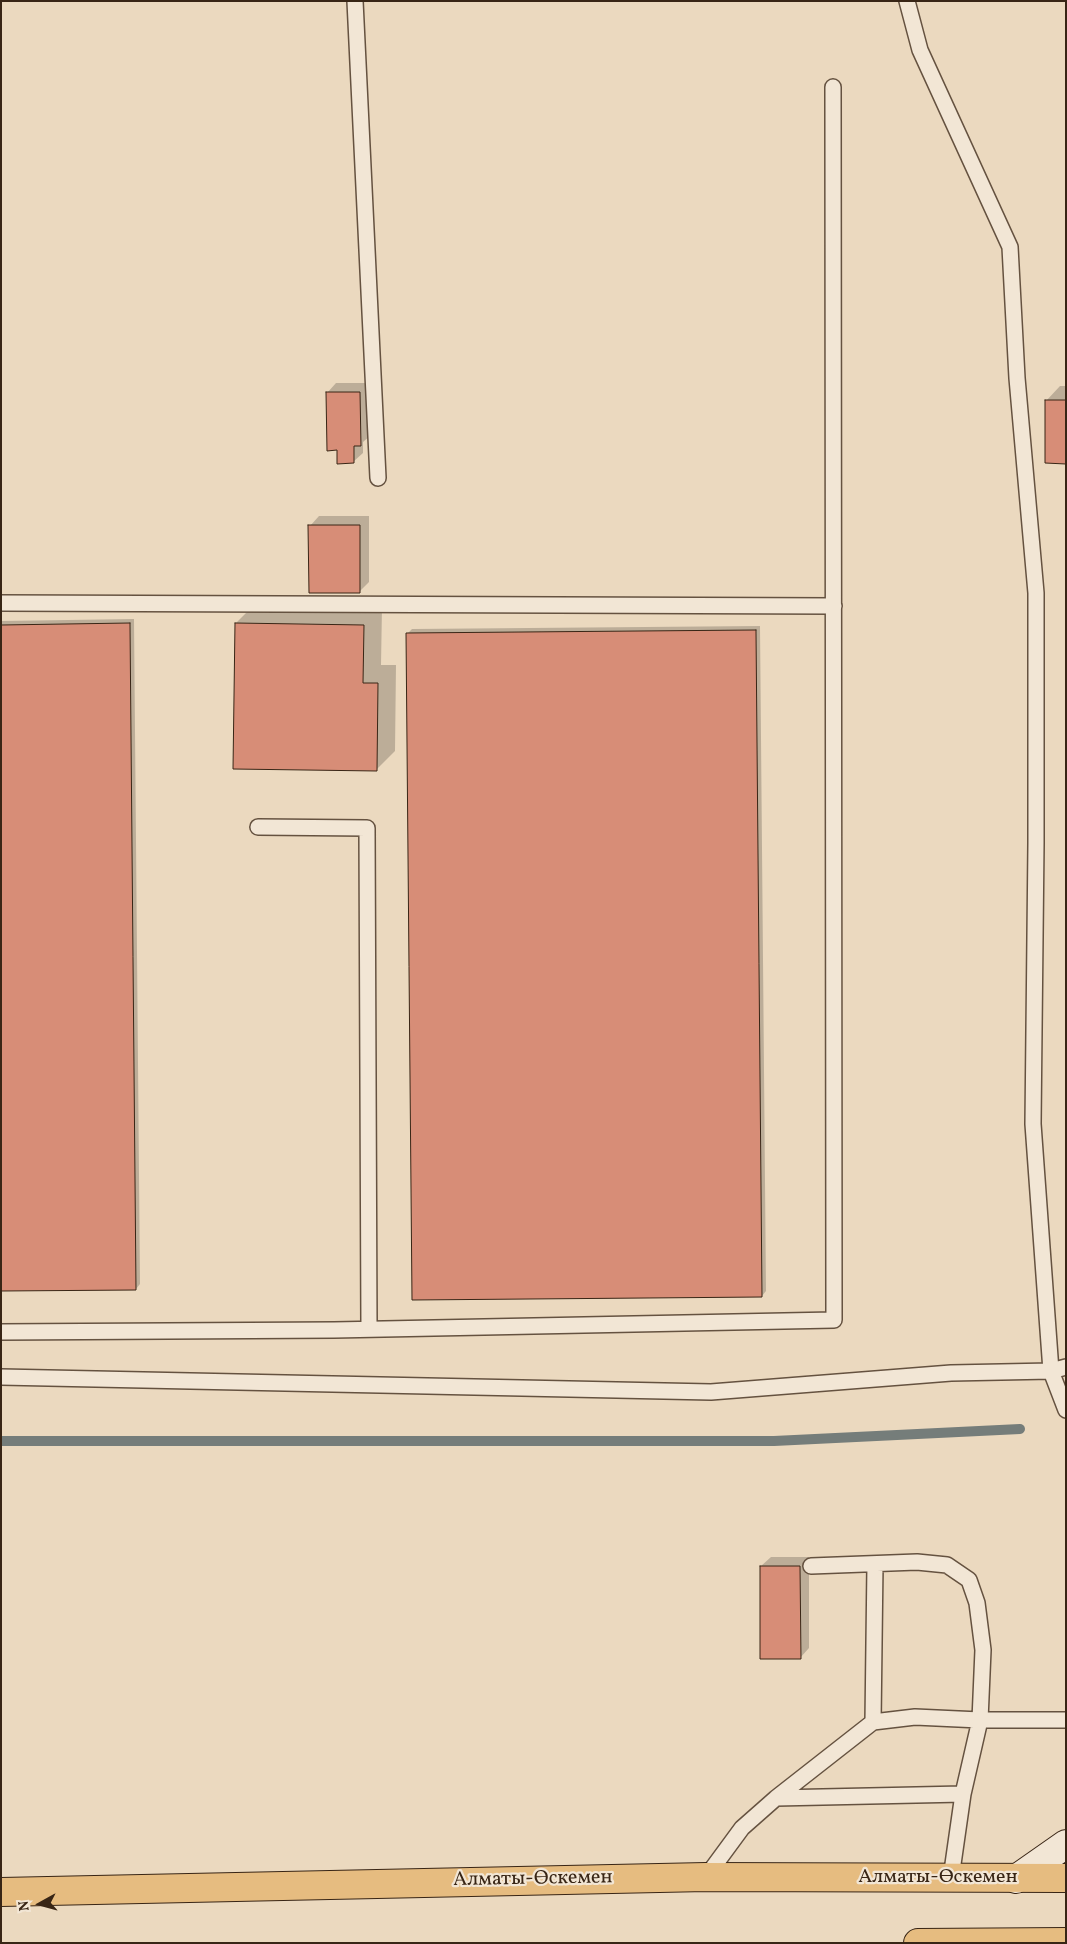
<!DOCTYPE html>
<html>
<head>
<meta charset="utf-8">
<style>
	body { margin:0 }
	#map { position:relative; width:1067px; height:1944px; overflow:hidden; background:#ebd9bf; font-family:Vollkorn,serif }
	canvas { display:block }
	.frame { position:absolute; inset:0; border:2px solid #382515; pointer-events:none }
	.north { position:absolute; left:15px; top:1879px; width:50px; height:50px; -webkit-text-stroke:4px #f2e6d5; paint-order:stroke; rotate:263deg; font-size:14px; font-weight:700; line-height:20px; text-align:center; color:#382515 }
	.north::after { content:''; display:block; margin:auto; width:18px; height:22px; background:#382515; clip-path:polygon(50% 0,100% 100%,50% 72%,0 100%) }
</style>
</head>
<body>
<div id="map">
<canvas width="1067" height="1944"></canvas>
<div class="frame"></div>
<div class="north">N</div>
</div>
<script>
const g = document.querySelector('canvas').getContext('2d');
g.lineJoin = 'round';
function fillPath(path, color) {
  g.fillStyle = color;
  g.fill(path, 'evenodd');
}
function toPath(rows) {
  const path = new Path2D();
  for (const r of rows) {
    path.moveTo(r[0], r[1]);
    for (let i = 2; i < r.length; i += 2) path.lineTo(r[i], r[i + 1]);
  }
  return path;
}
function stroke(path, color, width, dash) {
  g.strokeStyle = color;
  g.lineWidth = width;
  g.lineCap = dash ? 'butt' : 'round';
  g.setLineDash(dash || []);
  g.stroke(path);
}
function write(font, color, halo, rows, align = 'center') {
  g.font = font + ' Vollkorn,serif';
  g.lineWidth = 4.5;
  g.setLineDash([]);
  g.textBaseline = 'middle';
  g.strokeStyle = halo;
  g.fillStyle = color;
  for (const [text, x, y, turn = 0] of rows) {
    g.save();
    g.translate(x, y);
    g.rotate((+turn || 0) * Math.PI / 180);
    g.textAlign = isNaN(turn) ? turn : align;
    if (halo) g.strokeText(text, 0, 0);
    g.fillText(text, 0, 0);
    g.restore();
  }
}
fillPath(toPath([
	[336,383,369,383,370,436,363,442,363,453,353,462,338,449,327,393],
	[1060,386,1066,386,1066,462,1046,401],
	[319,516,369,516,369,582,360,591,310,526],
	[254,605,382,607,381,665,396,665,395,751,376,770,236,623],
	[134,619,140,1284,136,1289,1,1290,1,621],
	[760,626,766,1291,762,1296,407,634,412,629],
	[771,1557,809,1557,809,1648,800,1658,761,1566]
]), '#0003');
stroke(toPath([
	[1,1441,774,1441,1020,1429]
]), '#757d7a', 10);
const building = toPath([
	[326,392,360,392,361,446,354,446,354,463,337,464,337,450,327,451,326,392],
	[1045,400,1066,400,1066,464,1045,463,1045,400],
	[308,525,360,525,360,593,309,593,308,525],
	[130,623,136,1290,1,1291,1,625,130,623],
	[235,623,364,625,363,683,378,683,377,771,233,769,235,623],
	[756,630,762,1297,412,1300,406,633,756,630],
	[760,1566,800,1566,801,1659,760,1659,760,1566]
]);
fillPath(building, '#d78d77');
stroke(building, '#382515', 1);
const service = toPath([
	[355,1,378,478],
	[907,1,920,50,1010,247,1017,378,1036,593,1036,843,1033,1124,1051,1371,1066,1410],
	[1,603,834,606],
	[258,827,367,828,369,1329],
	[1,1332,334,1330,834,1320,833,87],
	[1,1377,711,1392,951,1373,1051,1371,1066,1367],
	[811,1566,917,1562,947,1565,969,1580,977,1603,983,1650,980,1720,1066,1720],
	[873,1722,875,1564],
	[776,1798,963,1794],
	[706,1877,742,1828,776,1798,873,1722,915,1717,980,1720,963,1794,951,1878]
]);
const secondary = toPath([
	[1016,1879,1066,1844]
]);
const motorway = toPath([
	[1,1892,706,1877,1066,1878],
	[918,1943,1066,1942]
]);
stroke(service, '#655240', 18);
stroke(secondary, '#382515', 30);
stroke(motorway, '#382515', 30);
stroke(service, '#f2e6d5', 15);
stroke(secondary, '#f2e6d5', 28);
stroke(motorway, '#e6bc80', 28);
write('20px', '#382515', '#f2e6d5', [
	["Алматы-Өскемен",938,1878],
	["Алматы-Өскемен",533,1880,-1]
]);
</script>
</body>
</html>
